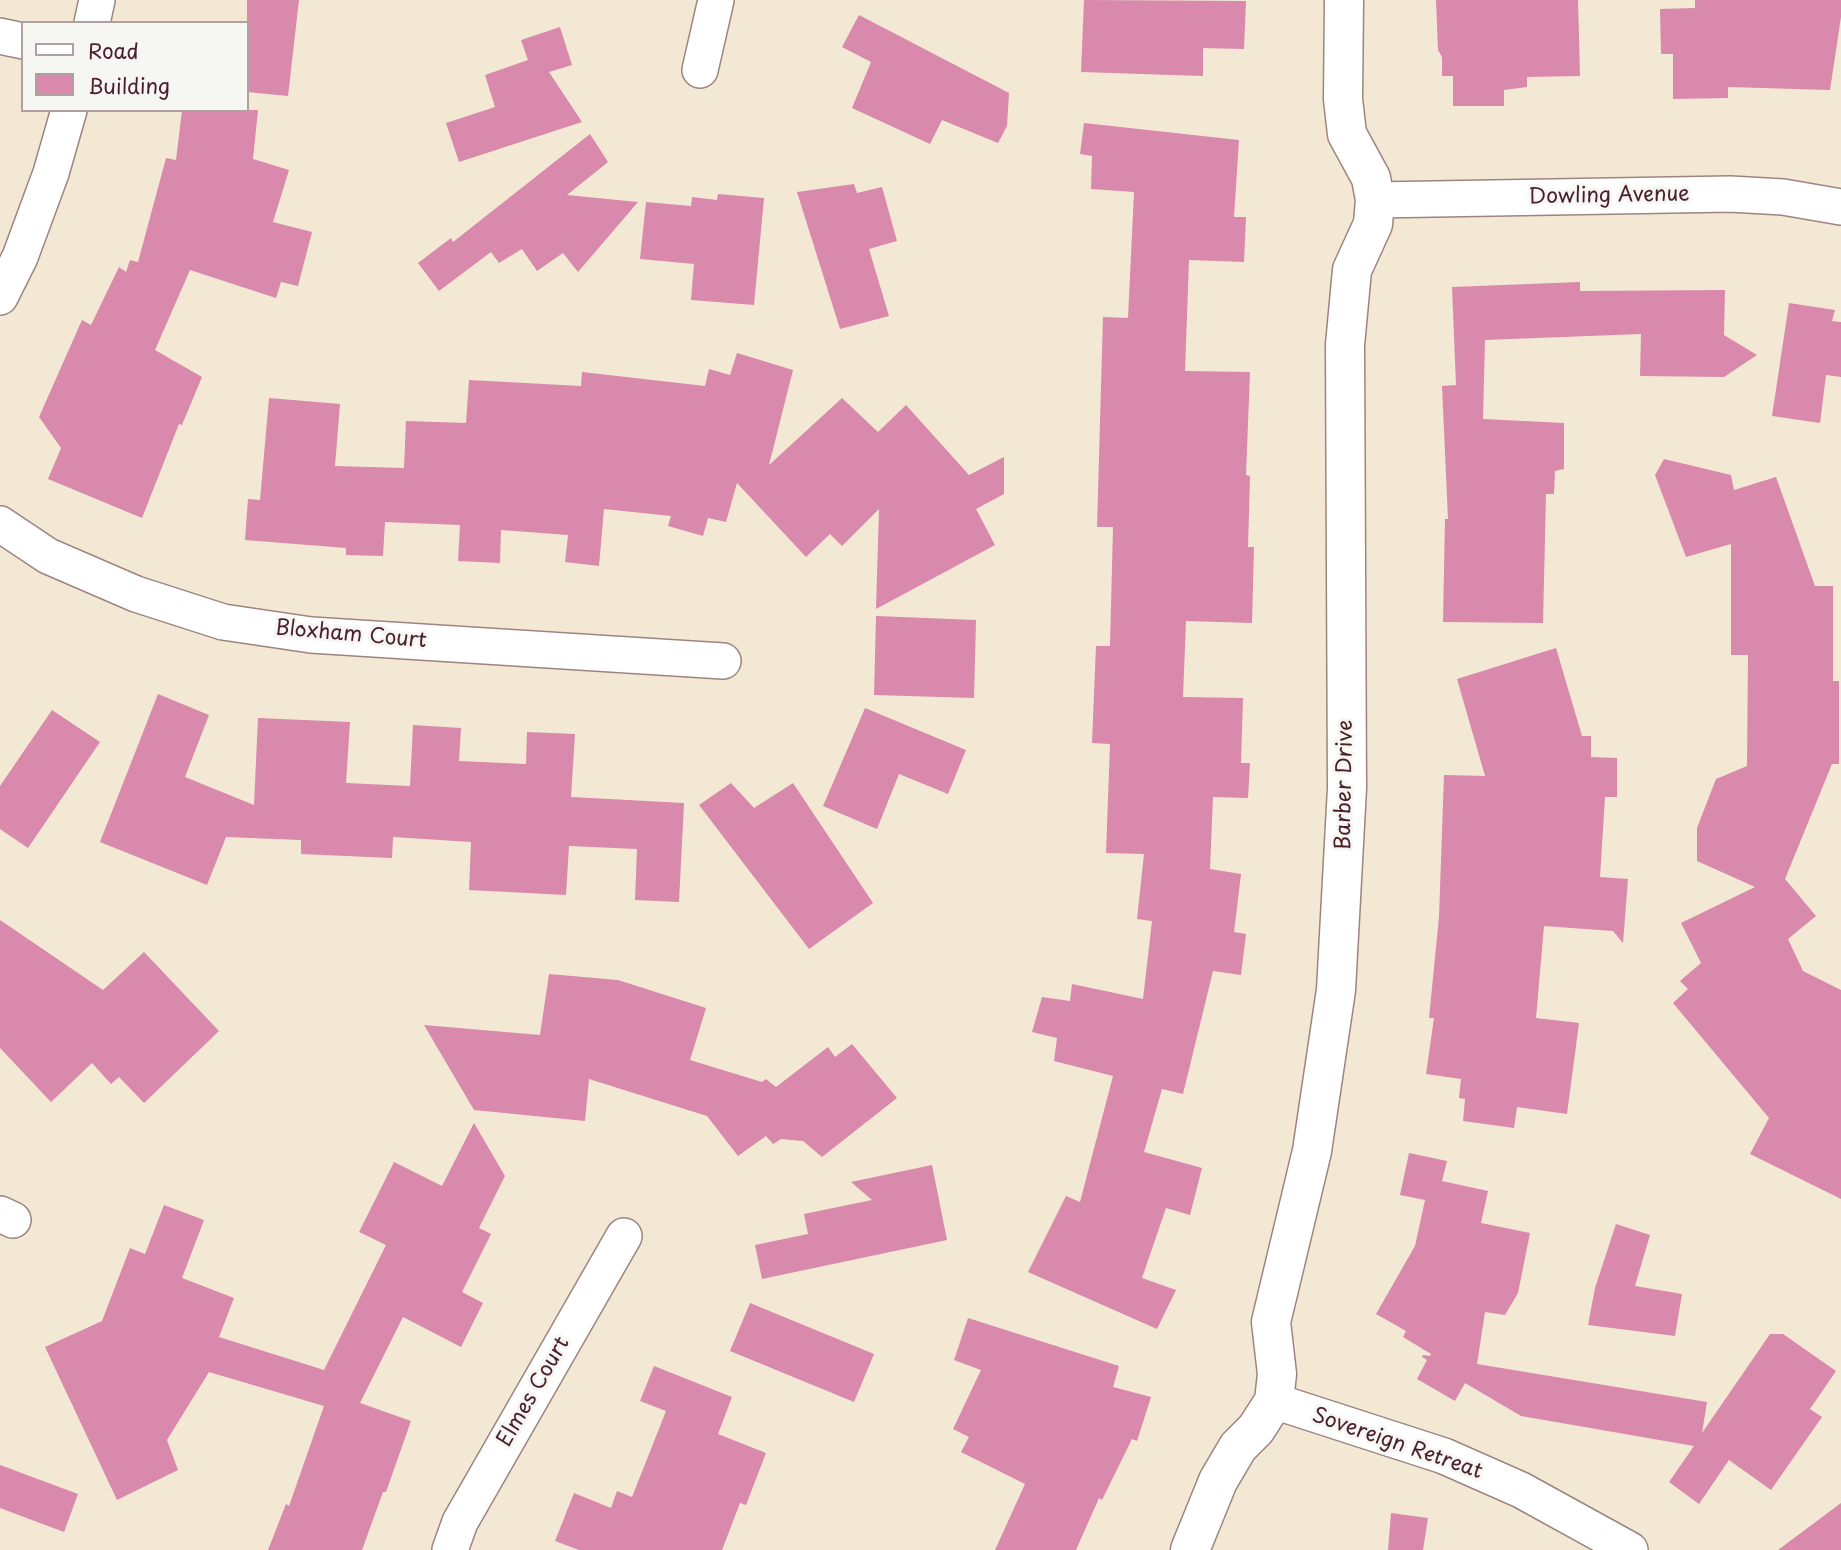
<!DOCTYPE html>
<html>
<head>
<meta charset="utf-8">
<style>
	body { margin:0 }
	#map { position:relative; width:1841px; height:1550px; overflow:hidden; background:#f3e8d4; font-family:"Playpen Sans",sans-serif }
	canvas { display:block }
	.legend { position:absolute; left:21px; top:21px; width:228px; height:91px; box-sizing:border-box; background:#f6f6f2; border:2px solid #b1a0a2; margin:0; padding:9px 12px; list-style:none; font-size:21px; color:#4a1f2b }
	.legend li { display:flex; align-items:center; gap:14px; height:35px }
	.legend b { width:35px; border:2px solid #b1a0a2 }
</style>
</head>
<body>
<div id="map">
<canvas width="1841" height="1550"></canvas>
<ul class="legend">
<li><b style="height:9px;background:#fff"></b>Road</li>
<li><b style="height:19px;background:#d889ac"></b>Building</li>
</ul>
</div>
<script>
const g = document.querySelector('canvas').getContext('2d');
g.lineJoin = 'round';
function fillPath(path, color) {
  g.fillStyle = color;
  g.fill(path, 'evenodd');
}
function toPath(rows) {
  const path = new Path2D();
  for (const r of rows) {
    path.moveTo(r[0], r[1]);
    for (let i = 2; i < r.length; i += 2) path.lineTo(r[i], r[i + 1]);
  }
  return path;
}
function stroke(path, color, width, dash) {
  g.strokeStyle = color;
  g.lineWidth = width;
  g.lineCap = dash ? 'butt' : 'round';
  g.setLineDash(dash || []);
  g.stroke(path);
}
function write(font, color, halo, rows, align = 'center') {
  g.font = font + ' "Playpen Sans",sans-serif';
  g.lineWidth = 6;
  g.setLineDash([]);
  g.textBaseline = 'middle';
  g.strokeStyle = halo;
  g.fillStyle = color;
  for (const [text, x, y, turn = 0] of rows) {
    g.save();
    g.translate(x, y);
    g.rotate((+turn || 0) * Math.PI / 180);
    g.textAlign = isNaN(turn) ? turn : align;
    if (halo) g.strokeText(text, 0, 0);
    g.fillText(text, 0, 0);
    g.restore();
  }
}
fillPath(toPath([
	[247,0,299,0,288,96,247,92],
	[1084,0,1246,1,1244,49,1203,48,1203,76,1081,72],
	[1436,0,1578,0,1580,76,1527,77,1527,87,1504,90,1504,106,1453,106,1453,76,1442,76,1442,57,1438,50],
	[1695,0,1841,0,1841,17,1830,90,1728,87,1728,98,1673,99,1673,54,1661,54,1660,9,1695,8],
	[859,15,1009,93,1007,126,998,143,942,120,930,144,852,108,871,62,842,47],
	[560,27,572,65,549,72,582,122,459,162,446,123,495,107,485,75,528,60,521,40],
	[182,110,258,110,253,159,289,170,273,222,312,232,298,286,281,282,276,298,190,270,155,350,202,377,182,425,179,424,142,518,48,479,61,448,39,417,82,320,91,325,119,267,126,272,130,260,138,262,166,158,176,160],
	[1084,123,1239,140,1234,217,1246,217,1244,262,1189,260,1185,371,1250,372,1246,475,1250,476,1248,547,1254,547,1252,623,1186,621,1183,697,1243,698,1241,763,1250,763,1248,798,1213,797,1210,869,1241,874,1234,932,1246,934,1241,975,1213,971,1183,1094,1162,1089,1144,1152,1202,1168,1190,1215,1166,1208,1142,1278,1176,1290,1157,1329,1028,1272,1066,1196,1080,1202,1113,1076,1054,1061,1057,1038,1032,1032,1042,997,1070,1001,1072,984,1143,999,1152,921,1137,919,1144,854,1106,853,1110,744,1092,743,1096,646,1110,646,1113,527,1097,527,1103,317,1128,318,1134,192,1091,189,1092,156,1080,154],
	[590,134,608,162,567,195,638,202,578,272,563,253,537,271,522,249,499,263,491,252,439,291,418,263,451,238,453,242],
	[854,184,857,193,882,187,897,241,869,249,889,316,840,329,797,192],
	[718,194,764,198,754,305,691,300,694,264,640,259,646,202,691,206,692,197,717,200],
	[1580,282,1580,291,1725,290,1724,335,1757,355,1724,377,1640,376,1641,334,1485,340,1483,419,1564,423,1564,469,1555,471,1554,494,1546,494,1543,623,1443,622,1445,519,1448,519,1442,386,1456,385,1452,287],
	[1789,303,1835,310,1832,321,1841,322,1841,377,1826,375,1820,423,1772,416],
	[737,353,793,370,769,465,842,398,878,432,906,405,969,475,1004,457,1004,494,976,509,995,545,876,609,879,509,842,546,830,534,806,557,737,483,726,522,708,518,703,536,668,526,671,516,604,509,599,566,565,562,568,535,501,530,500,563,458,561,460,525,385,522,383,556,346,555,346,548,245,540,248,499,260,500,269,398,340,404,335,466,404,468,406,421,466,423,469,380,581,386,582,372,705,386,709,369,730,375],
	[1664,459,1731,475,1734,490,1776,477,1815,586,1833,586,1833,681,1839,681,1839,764,1832,764,1785,879,1816,916,1788,939,1803,971,1841,990,1841,1199,1750,1154,1769,1118,1673,1003,1688,989,1680,981,1701,963,1681,923,1755,887,1697,861,1697,828,1716,779,1747,766,1748,655,1731,655,1731,544,1686,557,1655,475],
	[876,616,976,620,974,698,874,695],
	[1556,648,1582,736,1591,736,1591,757,1617,758,1617,797,1605,797,1600,877,1628,879,1623,943,1613,931,1544,926,1536,1018,1579,1023,1567,1114,1517,1107,1514,1128,1463,1121,1465,1099,1459,1098,1461,1079,1426,1074,1434,1018,1429,1018,1439,917,1444,775,1485,776,1457,679],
	[158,694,209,715,185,777,254,805,258,718,350,722,346,783,410,786,413,725,461,728,459,761,526,764,527,732,575,734,571,797,684,803,679,902,635,900,637,849,569,846,566,895,469,890,471,842,393,837,392,858,301,854,301,840,226,837,207,885,100,842],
	[865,708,966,750,948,794,899,774,877,829,823,806],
	[52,710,100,742,28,848,0,829,0,786],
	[731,783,754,808,793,783,873,903,809,949,699,805],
	[0,920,103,990,144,952,219,1031,144,1103,119,1077,111,1084,92,1063,51,1102,0,1048],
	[549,974,618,980,706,1008,690,1060,762,1082,766,1079,776,1087,828,1047,835,1057,852,1044,897,1098,822,1157,803,1141,781,1139,773,1144,766,1136,738,1156,707,1116,589,1079,585,1121,474,1110,424,1025,540,1035],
	[474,1123,505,1176,479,1228,491,1234,462,1292,483,1303,461,1347,403,1317,360,1403,411,1421,386,1492,383,1492,362,1550,268,1550,286,1504,289,1506,324,1406,209,1372,167,1440,178,1470,117,1500,45,1347,102,1321,130,1248,145,1254,164,1205,204,1220,182,1278,234,1298,219,1337,324,1370,386,1245,359,1232,394,1162,442,1186],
	[1409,1153,1447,1161,1442,1181,1488,1191,1481,1223,1530,1233,1518,1293,1505,1315,1485,1312,1477,1364,1707,1402,1702,1433,1770,1334,1783,1334,1836,1371,1810,1409,1822,1417,1771,1490,1729,1460,1699,1504,1669,1482,1694,1446,1521,1416,1465,1383,1455,1401,1417,1379,1427,1360,1422,1357,1423,1355,1430,1356,1431,1354,1403,1337,1406,1331,1376,1314,1415,1246,1425,1200,1400,1195],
	[932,1165,947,1240,762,1279,755,1245,808,1234,804,1214,872,1200,851,1182],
	[1616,1224,1650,1235,1635,1286,1682,1294,1675,1336,1588,1325,1595,1288],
	[750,1303,874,1354,854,1402,730,1351],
	[968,1318,1119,1366,1113,1387,1151,1397,1137,1441,1132,1439,1102,1500,1099,1498,1076,1550,995,1550,1025,1484,961,1452,969,1437,953,1429,981,1370,954,1360],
	[654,1366,732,1397,718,1434,766,1453,746,1505,740,1503,722,1550,579,1550,555,1541,574,1493,611,1508,617,1491,632,1497,666,1411,640,1401],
	[0,1465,78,1494,64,1532,0,1508],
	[1841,1503,1841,1550,1778,1550],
	[1391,1513,1428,1518,1423,1550,1388,1550]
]), '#d889ac');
const minor = toPath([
	[92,23,97,0],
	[0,36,23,41],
	[700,70,716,0],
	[1375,200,1730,194,1783,197,1841,207],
	[0,297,20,257,51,173,69,110],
	[0,524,48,556,136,594,223,622,311,635,723,661],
	[0,1214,13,1220],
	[1274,1401,1444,1456,1521,1490,1630,1550],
	[450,1550,460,1522,624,1236]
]);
const tertiary = toPath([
	[1190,1550,1218,1481,1238,1447,1256,1429,1274,1401,1277,1374,1271,1322,1312,1151,1336,990,1347,788,1345,345,1352,270,1373,224,1375,200,1371,178,1347,134,1343,99,1344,0]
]);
stroke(minor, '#9e8480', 38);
stroke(tertiary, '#9e8480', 41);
stroke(minor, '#fff', 35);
stroke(tertiary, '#fff', 38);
write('21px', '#4a1f2b', '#f6f6f2', [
	["Dowling Avenue",1609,196,-1],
	["Bloxham Court",351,635,5],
	["Barber Drive",1345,785,-89],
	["Elmes Court",534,1392,-60],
	["Sovereign Retreat",1397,1444,19]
]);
</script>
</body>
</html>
